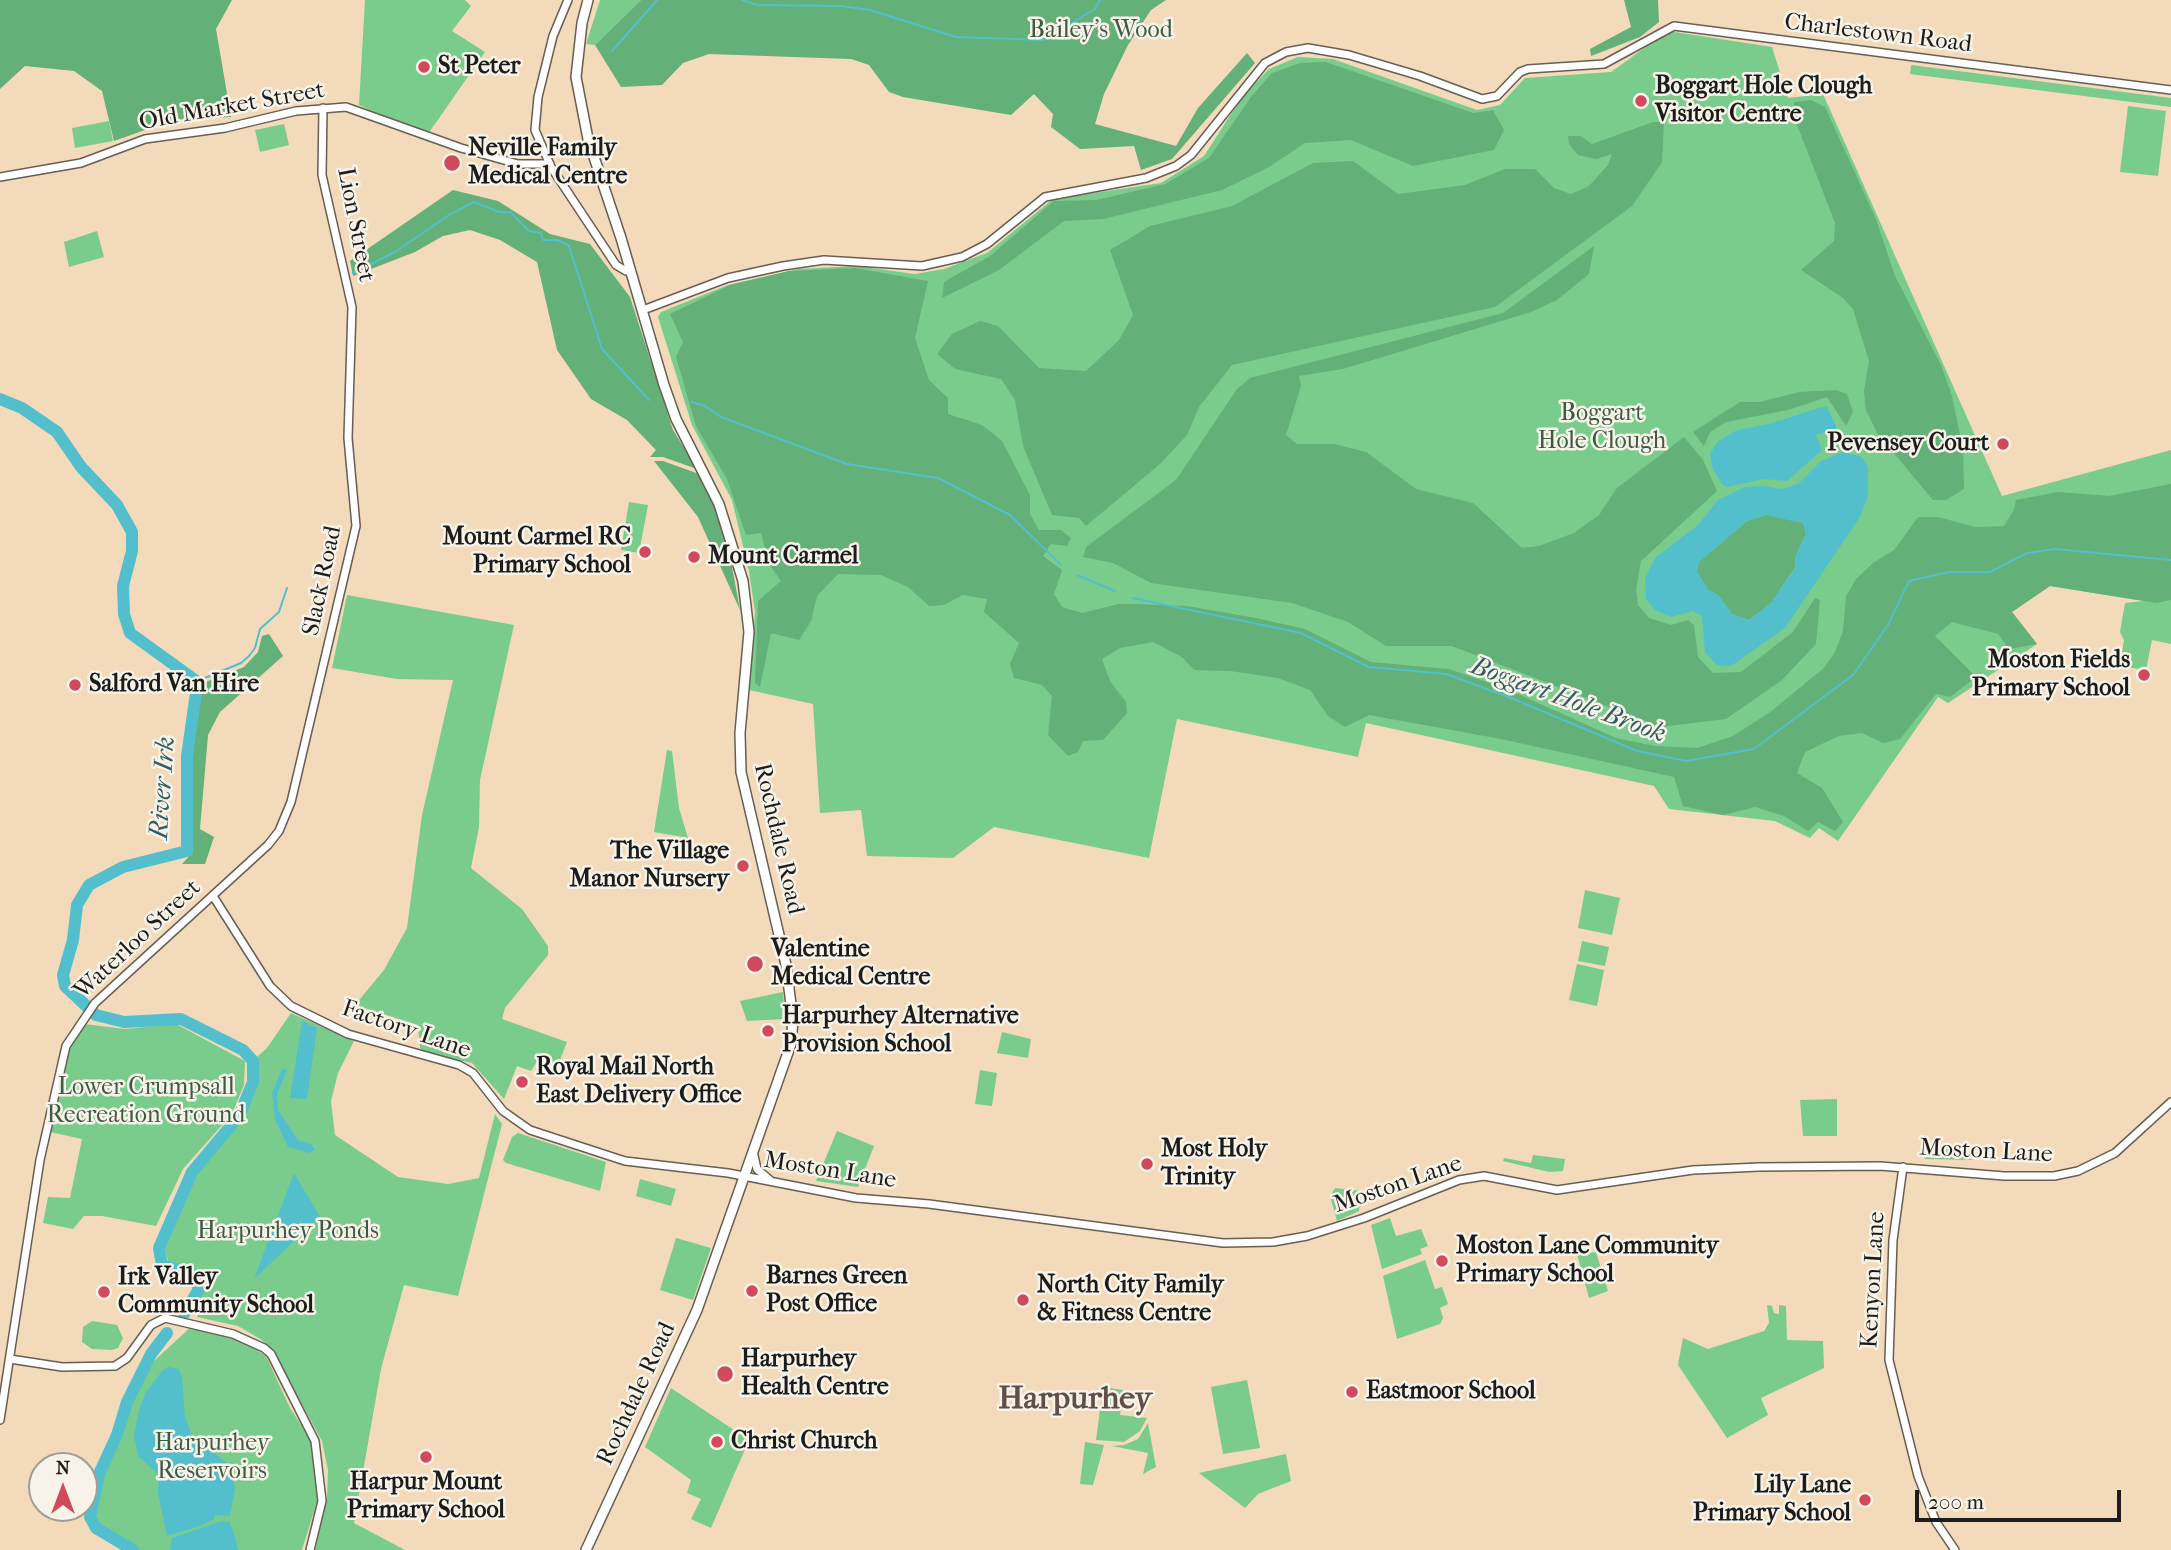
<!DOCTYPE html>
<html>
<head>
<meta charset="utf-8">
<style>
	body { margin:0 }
	#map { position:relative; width:2171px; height:1550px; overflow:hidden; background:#f2dabb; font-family:"IM FELL French Canon",serif }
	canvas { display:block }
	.north { position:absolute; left:28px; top:1452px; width:70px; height:70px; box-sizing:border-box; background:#f7f3e8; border:2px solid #9f9d96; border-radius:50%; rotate:0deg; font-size:19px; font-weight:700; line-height:28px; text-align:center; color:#1c1c1c }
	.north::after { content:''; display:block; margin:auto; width:24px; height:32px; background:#d1495b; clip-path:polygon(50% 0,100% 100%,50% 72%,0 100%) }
	.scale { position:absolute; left:1915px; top:1490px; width:206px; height:32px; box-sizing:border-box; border:4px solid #1c1c1c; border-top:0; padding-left:9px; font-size:21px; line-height:24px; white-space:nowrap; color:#1c1c1c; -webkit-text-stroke:5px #f7f3e8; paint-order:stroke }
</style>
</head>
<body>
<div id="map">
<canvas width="2171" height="1550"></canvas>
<div class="north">N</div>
<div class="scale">200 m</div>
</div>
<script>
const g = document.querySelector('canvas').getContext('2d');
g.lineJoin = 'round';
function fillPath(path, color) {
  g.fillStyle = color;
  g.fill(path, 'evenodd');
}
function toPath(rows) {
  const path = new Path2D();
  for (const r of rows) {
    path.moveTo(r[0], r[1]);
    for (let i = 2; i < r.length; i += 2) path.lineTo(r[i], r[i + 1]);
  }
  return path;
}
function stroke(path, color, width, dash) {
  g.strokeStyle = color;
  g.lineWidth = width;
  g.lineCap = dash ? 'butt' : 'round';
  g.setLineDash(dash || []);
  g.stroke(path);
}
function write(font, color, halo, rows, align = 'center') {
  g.font = font + ' "IM FELL French Canon",serif';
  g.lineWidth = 5;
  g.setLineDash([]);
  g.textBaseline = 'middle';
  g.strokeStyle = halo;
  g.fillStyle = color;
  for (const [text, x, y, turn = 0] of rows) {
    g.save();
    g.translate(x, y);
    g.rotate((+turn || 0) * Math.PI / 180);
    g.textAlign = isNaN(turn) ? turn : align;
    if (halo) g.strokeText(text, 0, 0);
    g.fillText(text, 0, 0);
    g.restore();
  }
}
fillPath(toPath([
	[365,0,465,0,471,6,452,31,485,52,426,137,359,105],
	[600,0,641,0,595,45,586,44],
	[1668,31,1772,47,1788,98,1823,94,2002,496,2171,450,2171,644,2152,640,2146,670,2120,666,2124,640,2120,632,2125,603,2143,601,2050,586,2012,612,2037,644,1948,703,1938,697,1838,841,1819,828,1810,838,1775,821,1669,809,1654,786,1366,723,1358,757,1177,719,1149,858,994,827,953,858,867,856,861,810,820,813,813,704,749,690,755,612,749,571,732,500,692,425,658,317,661,312,728,285,799,269,856,266,915,274,944,269,987,253,1053,199,1161,183,1204,156,1242,97,1269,69,1298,57,1333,59,1477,110,1500,105,1525,78,1611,72],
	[1911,65,2171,98,2171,107,1910,74],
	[2128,106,2166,111,2158,176,2120,172],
	[109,121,113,141,75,148,72,128],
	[284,124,289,145,260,152,255,130],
	[97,231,104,257,69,267,64,242],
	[629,502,648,505,639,553,621,550],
	[347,595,514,625,480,780,479,827,471,868,522,909,548,946,548,955,505,1008,502,1019,567,1042,556,1070,536,1063,531,1071,517,1066,504,1099,472,1063,424,1052,420,1048,418,1025,355,1005,384,970,407,928,422,815,453,680,397,679,332,668],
	[667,750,672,751,679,808,688,838,654,832],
	[1585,890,1620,898,1612,935,1578,928],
	[1582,941,1609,947,1605,966,1578,961],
	[1577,964,1604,970,1597,1006,1569,1000],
	[783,992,785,1019,747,1021,740,1001],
	[291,1013,354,1041,338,1073,331,1101,335,1135,398,1177,448,1184,479,1178,495,1114,502,1124,458,1296,404,1285,381,1369,354,1523,405,1550,315,1550,327,1499,328,1470,322,1441,272,1350,262,1340,238,1326,197,1317,200,1310,190,1281,169,1264,165,1249,195,1175,243,1118,257,1082,257,1057,267,1048],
	[84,1024,125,1029,176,1024,245,1061,244,1085,232,1114,183,1169,156,1226,102,1216,84,1216,73,1229,43,1223,48,1197,70,1198,82,1139,50,1132,62,1064],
	[1002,1032,1031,1039,1028,1058,997,1053],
	[980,1070,997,1073,992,1106,975,1104],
	[1837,1099,1837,1136,1803,1136,1800,1100],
	[837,1131,874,1146,858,1187,816,1181],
	[518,1133,606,1162,600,1191,506,1163,503,1160,512,1137],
	[1932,1143,1945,1148,1973,1160,1925,1159,1921,1150],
	[1533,1155,1565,1159,1563,1171,1549,1172,1503,1161,1504,1158,1531,1163],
	[640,1179,676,1189,671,1206,636,1196],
	[1335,1188,1361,1191,1359,1211,1337,1221,1330,1196],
	[1390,1218,1396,1236,1421,1229,1428,1246,1420,1249,1422,1254,1382,1269,1371,1225],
	[676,1238,711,1248,693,1300,660,1290],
	[1596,1252,1608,1291,1589,1298,1577,1254],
	[1425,1260,1435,1289,1442,1287,1448,1304,1440,1308,1443,1318,1440,1324,1397,1339,1383,1276],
	[1767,1305,1772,1306,1774,1313,1779,1314,1779,1305,1786,1306,1787,1340,1823,1341,1824,1368,1761,1398,1768,1415,1727,1438,1678,1365,1683,1338,1708,1349,1764,1331,1769,1323],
	[92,1321,117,1325,123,1338,118,1348,112,1350,92,1349,82,1342,83,1327],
	[193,1325,241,1340,266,1356,290,1408,311,1440,316,1463,318,1498,302,1550,138,1550,101,1527,94,1515,104,1475,123,1436,131,1402,154,1361],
	[1247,1380,1260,1448,1223,1454,1211,1387],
	[1103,1387,1123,1390,1120,1415,1147,1418,1140,1431,1124,1442,1096,1440],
	[671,1388,749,1440,711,1528,691,1519,701,1499,687,1493,691,1480,645,1447],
	[1148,1423,1156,1467,1143,1474,1148,1453,1112,1446,1124,1445,1138,1439],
	[1085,1442,1104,1445,1093,1485,1080,1484],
	[1286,1454,1291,1481,1258,1494,1245,1508,1199,1473]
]), '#7acc8d');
fillPath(toPath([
	[0,0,232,0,216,29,231,117,173,120,114,141,102,91,74,71,25,66,0,89],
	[641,0,1166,0,1151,10,1128,45,1104,94,1095,124,1176,146,1198,108,1247,53,1255,63,1172,159,1141,170,1134,146,1080,149,1051,127,1053,114,1034,94,1011,115,903,97,889,92,869,65,851,59,709,54,683,63,662,85,621,87,595,45],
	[1624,0,1658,0,1659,22,1640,37,1591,56,1590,49,1631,27],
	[1326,62,1473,113,1493,110,1504,130,1494,150,1413,166,1351,140,1305,143,1269,167,1222,190,1103,219,1064,221,999,270,942,298,944,282,990,256,1054,201,1097,200,1165,184,1209,158,1251,97,1272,73,1300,63],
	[1811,100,1825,107,1876,219,1895,276,1941,365,1952,396,1963,450,1964,489,1946,500,1933,500,1877,433,1866,410,1864,391,1869,361,1853,309,1843,298,1801,270,1834,241,1835,223,1796,122,1794,102],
	[1653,122,1664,122,1662,162,1632,206,1495,307,1232,365,1199,407,1187,435,1160,464,1086,526,1079,518,1052,515,1023,446,1015,400,1001,379,955,369,937,354,952,334,980,321,998,326,1039,368,1086,371,1119,340,1133,315,1110,250,1150,226,1232,206,1313,163,1353,161,1398,194,1465,185,1505,169,1535,169,1554,188,1571,194,1589,186,1608,165,1612,154,1596,159,1578,155,1569,144,1568,136,1581,136,1592,144],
	[453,190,498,201,550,234,590,244,630,297,673,430,697,469,663,457,650,457,656,450,627,420,591,399,557,350,537,262,500,240,470,230,443,236,415,252,353,276,350,261],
	[1594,246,1589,274,1557,300,1531,312,1343,369,1299,376,1301,386,1286,435,1297,444,1334,444,1366,452,1416,489,1473,503,1522,548,1539,546,1574,533,1599,515,1617,488,1684,437,1703,460,1717,491,1641,561,1636,590,1638,605,1649,618,1671,625,1688,620,1694,625,1698,657,1713,673,1741,672,1793,632,1815,598,1820,600,1816,644,1782,680,1726,719,1661,727,1452,646,1386,646,1348,622,1292,603,1151,583,1113,563,1083,557,1086,547,1176,480,1237,389,1250,378,1503,313],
	[855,268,928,281,915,338,929,380,948,398,948,414,982,425,1002,441,1030,495,1030,514,1039,530,1061,530,1071,538,1067,546,1051,544,1043,556,1062,570,1054,594,1062,607,1082,613,1118,604,1138,604,1187,606,1256,618,1305,629,1371,662,1449,669,1507,689,1616,738,1655,746,1697,748,1733,736,1769,713,1824,668,1835,652,1843,631,1846,596,1856,579,1873,563,1894,550,1918,517,1938,517,1975,527,2004,526,2014,510,2016,500,2058,492,2109,496,2171,484,2171,600,2157,603,2050,586,2012,612,2037,644,2009,649,1998,634,1952,622,1935,636,1976,677,1950,697,1936,694,1900,739,1883,743,1862,733,1839,736,1805,752,1797,773,1822,788,1843,822,1835,831,1818,822,1808,831,1784,816,1755,807,1723,815,1683,806,1674,777,1501,739,1369,715,1345,727,1328,716,1310,690,1278,678,1230,671,1194,670,1182,657,1153,642,1120,648,1102,659,1110,681,1126,702,1127,713,1103,740,1083,741,1078,752,1068,756,1048,735,1052,696,1042,685,1014,678,1010,664,1019,643,984,612,987,599,963,595,944,605,929,606,908,587,881,575,838,574,817,596,811,621,799,640,771,633,760,687,755,683,758,601,781,581,769,564,761,533,746,535,727,479,696,426,676,357,683,342,670,314,730,285,789,271],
	[1836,390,1847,394,1853,412,1846,426,1827,397,1788,410,1726,422,1710,432,1704,446,1693,432,1740,402,1760,402,1799,392],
	[654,461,663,461,699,474,710,495,730,556,740,610,698,517],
	[1767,515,1803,523,1806,534,1795,557,1795,567,1771,603,1749,620,1732,614,1718,595,1708,590,1697,572,1699,562,1747,521],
	[269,634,283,656,220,712,208,735,200,829,214,837,205,864,182,864,192,853,192,762,201,689,203,683,244,667,258,652,262,636]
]), '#63b078');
fillPath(toPath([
	[1822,407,1827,407,1837,428,1816,435,1822,450,1787,481,1764,479,1727,487,1722,484,1713,470,1710,454,1717,442,1737,430,1769,424],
	[1843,452,1862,457,1868,467,1868,496,1860,517,1785,628,1731,666,1717,665,1705,652,1702,616,1693,611,1671,617,1655,610,1646,599,1645,579,1655,558,1698,525,1718,500,1745,487,1764,486,1782,489,1798,484,1821,461],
	[1767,515,1803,523,1806,534,1795,557,1795,568,1771,603,1749,620,1732,614,1718,595,1708,590,1697,571,1699,562,1747,521],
	[302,1021,317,1028,307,1099,290,1098],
	[282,1069,287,1070,277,1095,278,1110,298,1140,311,1144,315,1150,309,1153,288,1147,275,1120,272,1093],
	[294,1173,320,1217,254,1279],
	[169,1367,179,1369,182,1377,185,1417,192,1435,228,1464,235,1488,230,1516,215,1515,214,1519,200,1526,167,1536,158,1493,159,1475,138,1456,134,1435,139,1410,146,1392,163,1370],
	[221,1521,229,1522,233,1530,238,1550,170,1550,172,1538]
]), '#53bfcd');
stroke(toPath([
	[742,0,757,5,841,6,870,10,956,37,1044,40,1095,9,1100,0],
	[612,51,657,0],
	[353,273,395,252,449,215,474,202,499,212,510,212,529,231,541,233,543,240,558,240,569,246,602,349,649,400],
	[691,402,705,406,721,417,847,464,938,478,1010,515,1061,565],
	[1077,575,1115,591],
	[1132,598,1301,633,1369,667,1446,674,1511,698,1637,751,1686,761,1754,749,1853,675,1888,625,1909,581,1949,572,1990,572,2027,553,2055,549,2171,560],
	[197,686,200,680,241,663,249,656,255,648,260,629,279,612,287,588]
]), '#53bfcd', 2);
stroke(toPath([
	[0,399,22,408,57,432,81,467,117,505,132,532,132,551,123,586,124,614,130,633,195,680,197,686,187,756,187,851,123,867,89,885,77,905,73,940,63,975,65,986,96,1015,124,1022,181,1019,243,1050,253,1061,253,1082,239,1116,192,1172,159,1248,162,1265,192,1273,199,1289,184,1314],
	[133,1550,96,1528,90,1517,99,1474,117,1435,127,1402,151,1354,167,1333]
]), '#53bfcd', 12);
const minor = toPath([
	[568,0,553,36,538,97,535,130,551,167,616,265,626,271,631,270],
	[0,177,81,163,145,139,225,128,296,111,346,107,461,148,518,164,550,164],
	[643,310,728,278,783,266,824,260,922,266,962,257,987,244,1045,197,1146,178,1176,166,1191,155,1265,63,1286,52,1308,48,1349,55,1420,76,1482,99,1497,96,1520,72,1528,69,1604,64,1674,26,2171,90],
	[213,896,270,986,291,1006,348,1034,459,1065,473,1073,503,1111,530,1130,625,1161,728,1173,856,1198,929,1204,1223,1243,1273,1242,1307,1236,1364,1218,1459,1180,1484,1176,1557,1190,1693,1170,1759,1167,1880,1166,2004,1176,2054,1176,2078,1171,2115,1153,2171,1102],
	[753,1151,757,1169,771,1181],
	[1903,1167,1893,1240,1889,1360,1918,1476,1936,1522,1955,1550],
	[10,1359,62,1367,115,1366,127,1358,151,1325,165,1318,233,1334,264,1348,271,1354,315,1441,322,1501,310,1550],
	[0,1420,40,1160,66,1046,95,1003,268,845,279,831,291,802,356,526,348,438,352,307,322,175,323,108]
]);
const major = toPath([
	[586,1550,697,1310,791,1044,793,1020,786,965,741,772,740,733,749,632,743,581,719,504,676,419,664,385,621,238,588,139,576,77,582,23,588,0]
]);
stroke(minor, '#675e54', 10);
stroke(major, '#675e54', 12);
stroke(minor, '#fff', 7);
stroke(major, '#fff', 9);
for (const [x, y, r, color] of [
	[424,67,7,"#d1495b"],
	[1641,101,7,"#d1495b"],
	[452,163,9,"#d1495b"],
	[2003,444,7,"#d1495b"],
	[645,552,7,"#d1495b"],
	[694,557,7,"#d1495b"],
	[2144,675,7,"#d1495b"],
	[75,685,7,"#d1495b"],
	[743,866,7,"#d1495b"],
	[755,964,9,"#d1495b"],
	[768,1031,7,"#d1495b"],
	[522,1082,7,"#d1495b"],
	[1147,1164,7,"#d1495b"],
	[1442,1261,7,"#d1495b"],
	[752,1291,7,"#d1495b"],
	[104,1292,7,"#d1495b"],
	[1023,1300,7,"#d1495b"],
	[725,1374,9,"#d1495b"],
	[1352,1392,7,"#d1495b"],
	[717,1442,7,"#d1495b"],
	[426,1457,7,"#d1495b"],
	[1865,1500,7,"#d1495b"]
]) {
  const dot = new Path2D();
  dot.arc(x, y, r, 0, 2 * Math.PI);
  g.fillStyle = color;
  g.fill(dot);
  stroke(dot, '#f7f3e8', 2.5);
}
write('24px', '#3d5a44', '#f7f3e8', [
	["Bailey's Wood",1101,31],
	["Boggart",1602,414],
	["Hole Clough",1602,442],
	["Lower Crumpsall",146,1088],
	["Recreation Ground",146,1116],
	["Harpurhey Ponds",288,1232],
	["Harpurhey",212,1444],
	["Reservoirs",212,1472]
]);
write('24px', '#1c1c1c', '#f7f3e8', [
	["Charlestown Road",1878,34,7],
	["Old Market Street",232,107,-10],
	["Lion Street",355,225,79],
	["Slack Road",323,581,-78],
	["Rochdale Road",778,839,77],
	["Waterloo Street",138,940,-43],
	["Factory Lane",406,1030,19],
	["Moston Lane",1986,1152,3],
	["Moston Lane",830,1171,9],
	["Moston Lane",1398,1185,-19],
	["Kenyon Lane",1874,1280,-87],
	["Rochdale Road",637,1394,-65]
]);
write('bold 24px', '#1c1c1c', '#f7f3e8', [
	["St Peter",438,67],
	["Boggart Hole Clough",1655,87],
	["Visitor Centre",1655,115],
	["Neville Family",468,149],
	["Medical Centre",468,177],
	["Pevensey Court",1989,444,"right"],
	["Mount Carmel RC",631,538,"right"],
	["Primary School",631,566,"right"],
	["Mount Carmel",708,557],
	["Moston Fields",2130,661,"right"],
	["Primary School",2130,689,"right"],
	["Salford Van Hire",89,685],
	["The Village",729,852,"right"],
	["Manor Nursery",729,880,"right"],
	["Valentine",771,950],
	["Medical Centre",771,978],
	["Harpurhey Alternative",782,1017],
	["Provision School",782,1045],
	["Royal Mail North",536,1068],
	["East Delivery Office",536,1096],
	["Most Holy",1161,1150],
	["Trinity",1161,1178],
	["Moston Lane Community",1456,1247],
	["Primary School",1456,1275],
	["Barnes Green",766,1277],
	["Post Office",766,1305],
	["Irk Valley",118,1278],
	["Community School",118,1306],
	["North City Family",1037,1286],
	["& Fitness Centre",1037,1314],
	["Harpurhey",741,1360],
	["Health Centre",741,1388],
	["Eastmoor School",1366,1392],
	["Christ Church",731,1442],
	["Harpur Mount",426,1483,"center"],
	["Primary School",426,1511,"center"],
	["Lily Lane",1851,1486,"right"],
	["Primary School",1851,1514,"right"]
], 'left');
write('italic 26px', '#325d63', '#f7f3e8', [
	["Boggart Hole Brook",1568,701,20],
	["River Irk",164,788,-86]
]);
write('bold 32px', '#604e49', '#f7f3e8', [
	["Harpurhey",1075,1400]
]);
</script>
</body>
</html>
